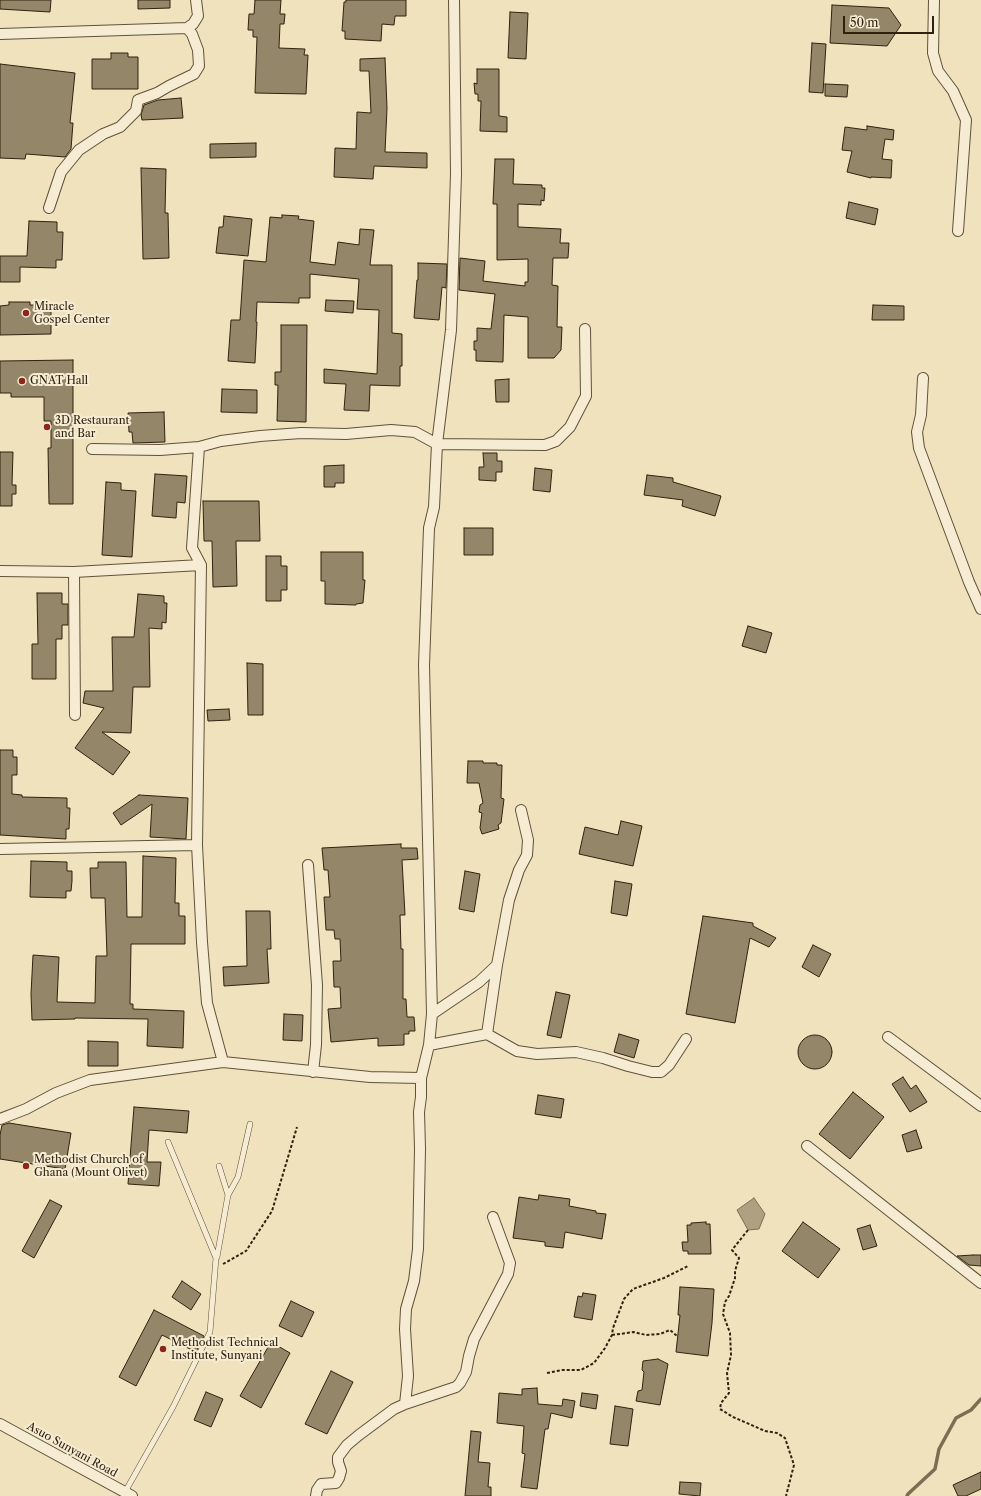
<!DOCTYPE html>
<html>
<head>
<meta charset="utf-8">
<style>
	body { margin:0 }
	#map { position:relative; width:981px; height:1496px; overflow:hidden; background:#efe2bc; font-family:"Libre Caslon Text",serif }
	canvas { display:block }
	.scale { position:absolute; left:843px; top:16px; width:91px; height:18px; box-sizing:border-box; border:2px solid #30220f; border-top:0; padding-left:5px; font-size:12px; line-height:14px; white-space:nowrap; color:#30220f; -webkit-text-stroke:3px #f5ecd3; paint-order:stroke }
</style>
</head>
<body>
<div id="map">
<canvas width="981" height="1496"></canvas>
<div class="scale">50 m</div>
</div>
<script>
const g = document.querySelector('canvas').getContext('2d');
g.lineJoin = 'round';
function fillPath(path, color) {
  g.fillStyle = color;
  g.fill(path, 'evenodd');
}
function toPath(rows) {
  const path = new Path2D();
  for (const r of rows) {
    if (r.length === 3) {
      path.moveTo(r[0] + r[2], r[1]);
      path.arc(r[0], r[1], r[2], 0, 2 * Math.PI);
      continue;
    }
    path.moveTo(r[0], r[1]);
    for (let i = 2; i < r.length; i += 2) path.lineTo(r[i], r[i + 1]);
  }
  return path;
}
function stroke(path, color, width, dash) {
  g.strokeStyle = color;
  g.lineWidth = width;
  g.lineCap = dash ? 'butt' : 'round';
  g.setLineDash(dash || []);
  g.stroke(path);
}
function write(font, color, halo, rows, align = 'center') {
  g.font = font + ' "Libre Caslon Text",serif';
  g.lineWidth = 4;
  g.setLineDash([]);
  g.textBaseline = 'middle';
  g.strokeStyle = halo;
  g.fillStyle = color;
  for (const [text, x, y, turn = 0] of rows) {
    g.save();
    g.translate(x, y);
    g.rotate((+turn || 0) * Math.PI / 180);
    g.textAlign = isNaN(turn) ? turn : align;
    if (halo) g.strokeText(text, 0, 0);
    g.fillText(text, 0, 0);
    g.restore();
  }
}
const water = toPath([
	[754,1198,765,1214,759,1229,748,1230,737,1210,754,1198]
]);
fillPath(water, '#aea181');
stroke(water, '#7c6e53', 1);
stroke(toPath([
	[907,1496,908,1494,935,1469,939,1449,956,1418,971,1410,981,1399]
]), '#7c6e53', 3.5);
const building = toPath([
	[0,0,51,0,50,12,0,9,0,0],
	[138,0,170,0,170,8,138,9,138,0],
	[255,0,281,0,280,14,285,14,284,24,280,24,279,48,305,49,304,55,308,55,306,94,255,93,257,37,253,37,253,30,248,30,249,14,254,14,255,0],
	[346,0,406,0,406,16,395,16,394,25,382,24,381,41,345,39,345,31,342,31,344,2,346,2,346,0],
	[832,5,889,8,901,25,887,46,830,43,832,5],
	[510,12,528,13,526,59,508,58,510,12],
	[812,43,826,44,823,93,809,92,812,43],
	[111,53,128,53,128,57,138,57,138,89,92,89,92,59,111,59,111,53],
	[385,58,387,108,385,152,427,153,427,168,374,166,373,179,334,177,335,148,356,149,357,112,371,113,369,71,360,71,360,59,385,58],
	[0,64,75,73,70,123,73,123,71,149,65,157,26,154,25,159,0,158,0,64],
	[477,69,499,69,499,116,507,117,507,132,480,131,481,101,478,101,478,94,475,94,474,83,477,84,477,69],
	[825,84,848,85,847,97,825,96,825,84],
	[181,98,183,118,142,120,141,115,144,105,158,100,181,98],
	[867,126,894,130,893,140,885,139,882,159,892,160,891,178,871,177,871,178,847,172,852,151,842,150,845,127,867,130,867,126],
	[256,143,256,157,210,158,210,144,256,143],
	[495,159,514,159,513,184,542,185,542,188,545,188,544,201,541,200,541,205,518,204,518,227,561,229,560,243,569,243,568,258,553,258,552,285,558,286,557,327,562,327,561,350,554,358,528,358,528,317,504,315,503,362,476,361,476,350,474,350,474,341,477,341,477,328,491,329,495,294,459,290,460,258,485,261,483,281,525,286,525,282,528,282,528,259,497,260,497,204,493,204,495,159],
	[141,168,166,169,165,213,168,213,169,258,143,259,141,168],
	[849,202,878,209,875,225,846,218,849,202],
	[282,215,299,216,298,219,314,221,310,262,335,265,338,242,359,245,360,229,374,230,370,265,392,265,392,333,402,334,402,366,400,366,400,386,370,385,369,411,344,410,346,384,324,383,324,369,377,374,379,310,357,309,359,279,310,274,310,298,299,298,299,303,257,302,256,322,257,322,255,363,228,361,231,320,240,320,244,260,266,262,270,217,282,218,282,215],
	[224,216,252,219,248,256,216,253,219,227,223,227,224,216],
	[29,221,57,222,57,232,63,232,62,260,56,260,56,268,20,267,20,282,0,282,0,256,27,256,29,221],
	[418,263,447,264,446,288,442,287,439,320,414,318,417,280,418,280,418,263],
	[326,300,354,301,353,313,325,311,326,300],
	[9,302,30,302,30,305,51,305,51,334,0,335,0,306,9,305,9,302],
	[873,305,904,306,904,320,872,320,873,305],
	[281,325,307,325,306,422,277,421,278,385,275,385,275,372,281,372,281,325],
	[73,360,73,504,49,504,48,448,51,448,51,421,44,421,44,397,11,397,11,393,0,393,0,361,73,360],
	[509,379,509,402,496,402,495,380,509,379],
	[222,389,257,390,257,413,221,412,222,389],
	[164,412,165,442,133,443,132,432,129,432,128,413,164,412],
	[0,452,13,452,12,485,16,485,16,494,12,494,12,506,0,506,0,452],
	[483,453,497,453,497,461,502,461,502,472,496,472,496,481,479,480,479,467,484,467,483,453],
	[344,465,344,483,335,483,335,487,324,487,324,466,344,465],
	[535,468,552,470,550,492,533,490,535,468],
	[155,474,187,476,185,503,177,502,176,518,152,516,155,474],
	[647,475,673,478,673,482,721,496,715,516,682,506,683,500,644,495,647,475],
	[106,482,121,483,121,490,136,491,132,557,102,555,106,482],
	[203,501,259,501,260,541,236,541,237,586,213,587,212,541,204,541,203,501],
	[464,528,493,528,493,555,464,555,464,528],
	[321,552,363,552,363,580,365,580,363,603,356,604,356,605,325,604,325,581,321,581,321,552],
	[266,556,281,556,281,566,287,566,287,590,281,590,281,601,266,601,266,556],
	[37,593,62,593,62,604,68,604,68,625,62,625,62,639,56,639,56,679,32,679,32,644,38,644,37,593],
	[138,594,164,596,164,603,167,603,166,623,162,622,162,629,149,628,150,687,133,687,131,733,102,732,130,752,113,775,75,748,104,708,83,703,85,691,113,691,112,637,134,637,138,594],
	[748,626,772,633,766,653,742,646,748,626],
	[247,663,263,664,263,715,248,715,247,663],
	[229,709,230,720,208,721,207,710,229,709],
	[0,750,13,750,13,757,17,757,17,775,12,775,12,794,22,795,22,797,67,798,67,808,70,808,69,829,66,829,66,839,0,835,0,750],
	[468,761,483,761,483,763,497,763,497,765,502,765,501,798,504,799,501,823,498,825,499,829,482,834,480,828,482,813,479,812,480,805,483,803,479,783,467,783,468,761],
	[139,795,188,798,186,839,150,837,152,804,121,825,113,813,139,795],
	[621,821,642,826,633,866,579,854,585,827,618,835,621,821],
	[401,844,401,848,417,848,418,859,402,860,405,915,400,915,401,949,403,949,403,999,406,999,407,1017,414,1017,415,1031,409,1031,409,1034,404,1034,404,1045,378,1046,378,1038,331,1042,328,1009,341,1008,340,987,334,987,333,961,341,961,340,939,335,939,334,930,326,930,324,897,330,897,328,870,324,870,322,848,401,844],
	[143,856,176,858,175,903,179,903,179,916,185,916,185,944,131,944,130,1004,133,1004,133,1009,184,1011,183,1048,147,1046,148,1019,75,1018,75,1019,32,1020,31,994,33,955,59,957,57,1002,95,1003,96,956,107,956,105,898,91,898,90,868,98,868,98,862,126,862,127,917,142,917,143,856],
	[31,861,67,862,67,871,72,871,72,881,71,891,66,891,66,898,30,897,31,861],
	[465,871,480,874,474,912,459,909,465,871],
	[615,881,632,884,627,916,611,913,615,881],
	[246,911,270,911,271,949,267,949,269,983,224,986,223,967,247,966,246,911],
	[703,916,753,923,753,926,776,938,769,947,750,938,735,1023,686,1014,703,916],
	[813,945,831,954,819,977,802,967,813,945],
	[556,992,570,995,561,1038,547,1035,556,992],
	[284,1014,303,1015,302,1041,283,1040,284,1014],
	[619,1034,639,1040,634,1058,614,1052,619,1034],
	[815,1052,17],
	[88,1041,118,1042,118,1066,88,1066,88,1041],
	[903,1077,911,1089,916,1085,927,1102,910,1112,892,1084,903,1077],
	[853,1092,884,1117,850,1159,819,1134,853,1092],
	[538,1095,564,1099,561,1118,535,1114,538,1095],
	[134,1107,189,1111,187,1133,149,1130,147,1162,161,1162,159,1186,128,1184,134,1107],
	[9,1123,71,1133,65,1169,0,1159,0,1135,2,1125,9,1123],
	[916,1130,922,1148,907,1152,902,1135,916,1130],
	[539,1195,570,1199,569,1206,596,1211,596,1213,606,1214,602,1239,565,1232,563,1248,545,1246,545,1242,513,1238,519,1197,538,1200,539,1195],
	[50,1200,62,1206,34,1258,22,1251,50,1200],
	[706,1222,706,1224,710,1224,711,1254,688,1254,688,1251,683,1251,682,1242,688,1242,687,1225,691,1225,691,1223,706,1222],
	[803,1222,840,1249,818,1278,782,1251,803,1222],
	[870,1225,877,1246,863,1250,857,1229,870,1225],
	[973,1255,981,1255,981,1266,969,1265,957,1256,973,1255],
	[182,1281,201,1294,191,1310,172,1297,182,1281],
	[680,1287,714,1289,712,1323,708,1356,676,1352,680,1315,678,1315,680,1287],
	[583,1293,596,1295,592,1320,574,1317,578,1296,582,1297,583,1293],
	[291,1301,314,1312,302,1337,279,1326,291,1301],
	[154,1310,204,1336,196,1352,162,1335,136,1386,119,1377,154,1310],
	[271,1342,290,1353,261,1408,240,1396,271,1342],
	[658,1359,668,1364,660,1405,636,1401,638,1391,642,1390,644,1372,642,1370,643,1361,658,1359],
	[331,1371,353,1382,327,1434,305,1424,331,1371],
	[537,1388,538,1404,562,1406,563,1399,575,1401,572,1418,551,1413,548,1429,545,1429,537,1489,521,1487,525,1454,522,1453,524,1426,497,1423,499,1393,522,1395,522,1389,537,1388],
	[206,1392,223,1399,211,1427,194,1420,206,1392],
	[582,1393,598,1395,596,1409,580,1406,582,1393],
	[615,1406,633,1409,628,1446,610,1444,615,1406],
	[471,1431,481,1432,478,1462,490,1463,488,1487,491,1487,491,1496,465,1496,471,1431],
	[981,1472,981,1489,966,1496,958,1496,953,1485,981,1472],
	[680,1482,701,1483,700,1496,679,1494,680,1482]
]);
fillPath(building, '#938669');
stroke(building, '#30220f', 1);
const lane = toPath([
	[228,1195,238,1177,250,1124],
	[217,1257,228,1195,219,1166],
	[125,1492,173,1407,210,1332,216,1258,168,1142]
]);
const street = toPath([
	[934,0,933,53,938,71,953,91,966,120,958,231],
	[0,34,187,28,193,24,198,16,196,0],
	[49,208,61,172,79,150,103,134,120,127,136,111,138,100,157,93,169,86,194,74,199,66,198,50,192,34,187,28],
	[923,378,921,415,917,432,919,448,969,582,981,609],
	[199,447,192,548,201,565,197,845,202,942,207,1003,223,1062],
	[92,449,160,450,199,447,221,441,260,436,301,433,346,434,391,430,415,432,437,444,545,445,556,441,570,427,586,396,585,329],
	[0,571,74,572,201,565],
	[74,572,75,715],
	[0,849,197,845],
	[308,865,317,985,316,1045,313,1072],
	[432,1014,479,982,497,965],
	[487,1034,517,1051,537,1054,576,1052,603,1058,628,1066,652,1072,661,1072,669,1065,686,1039],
	[888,1037,981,1106],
	[429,1045,487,1034,497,965,509,900,519,870,527,855,528,840,521,810],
	[0,1119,26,1109,56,1093,90,1080,223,1062,370,1077,421,1078,429,1045,432,1014,424,665,429,528,434,507,437,444,451,330,456,174,454,0],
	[807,1146,981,1283],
	[405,1404,408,1376,405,1329,406,1309,414,1281,418,1249,420,1149,419,1112,421,1097,421,1078],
	[0,1424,132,1496],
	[316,1496,317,1490,321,1484,336,1483,339,1478,341,1471,338,1462,338,1457,347,1445,359,1435,394,1409,405,1404,456,1387,460,1383,466,1372,469,1356,474,1339,508,1274,510,1263,493,1217]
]);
stroke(lane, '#60523a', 6);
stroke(street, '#60523a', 12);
stroke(toPath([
	[748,1230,732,1250,739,1258,735,1271,735,1278,729,1296,725,1302,723,1314,730,1333,731,1355,727,1373,729,1393,721,1403,720,1409,733,1417,765,1431,777,1433,785,1438,794,1465,786,1496],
	[223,1264,246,1251,272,1211,297,1127],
	[612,1335,634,1332,646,1335,660,1334,670,1330,677,1336],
	[547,1373,562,1370,581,1370,594,1363,605,1348,612,1335,613,1328,624,1299,633,1289,664,1278,688,1266]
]), '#30220f', 2, [3, 2]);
stroke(lane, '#f5ecd3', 5);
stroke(street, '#f5ecd3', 10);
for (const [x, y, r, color] of [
	[26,313,4,"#8f2418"],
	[22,381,4,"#8f2418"],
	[47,427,4,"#8f2418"],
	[26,1166,4,"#8f2418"],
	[163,1349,4,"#8f2418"]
]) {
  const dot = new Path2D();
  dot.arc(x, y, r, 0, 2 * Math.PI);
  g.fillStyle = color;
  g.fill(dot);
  stroke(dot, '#f5ecd3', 1.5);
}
write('11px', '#30220f', '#f5ecd3', [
	["Miracle",34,307],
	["Gospel Center",34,320],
	["GNAT Hall",30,381],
	["3D Restaurant",55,421],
	["and Bar",55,434],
	["Methodist Church of",34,1160],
	["Ghana (Mount Olivet)",34,1173],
	["Methodist Technical",171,1343],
	["Institute, Sunyani",171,1356]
], 'left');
write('11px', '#30220f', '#f5ecd3', [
	["Asuo Sunyani Road",72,1450,29]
]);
</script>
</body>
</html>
